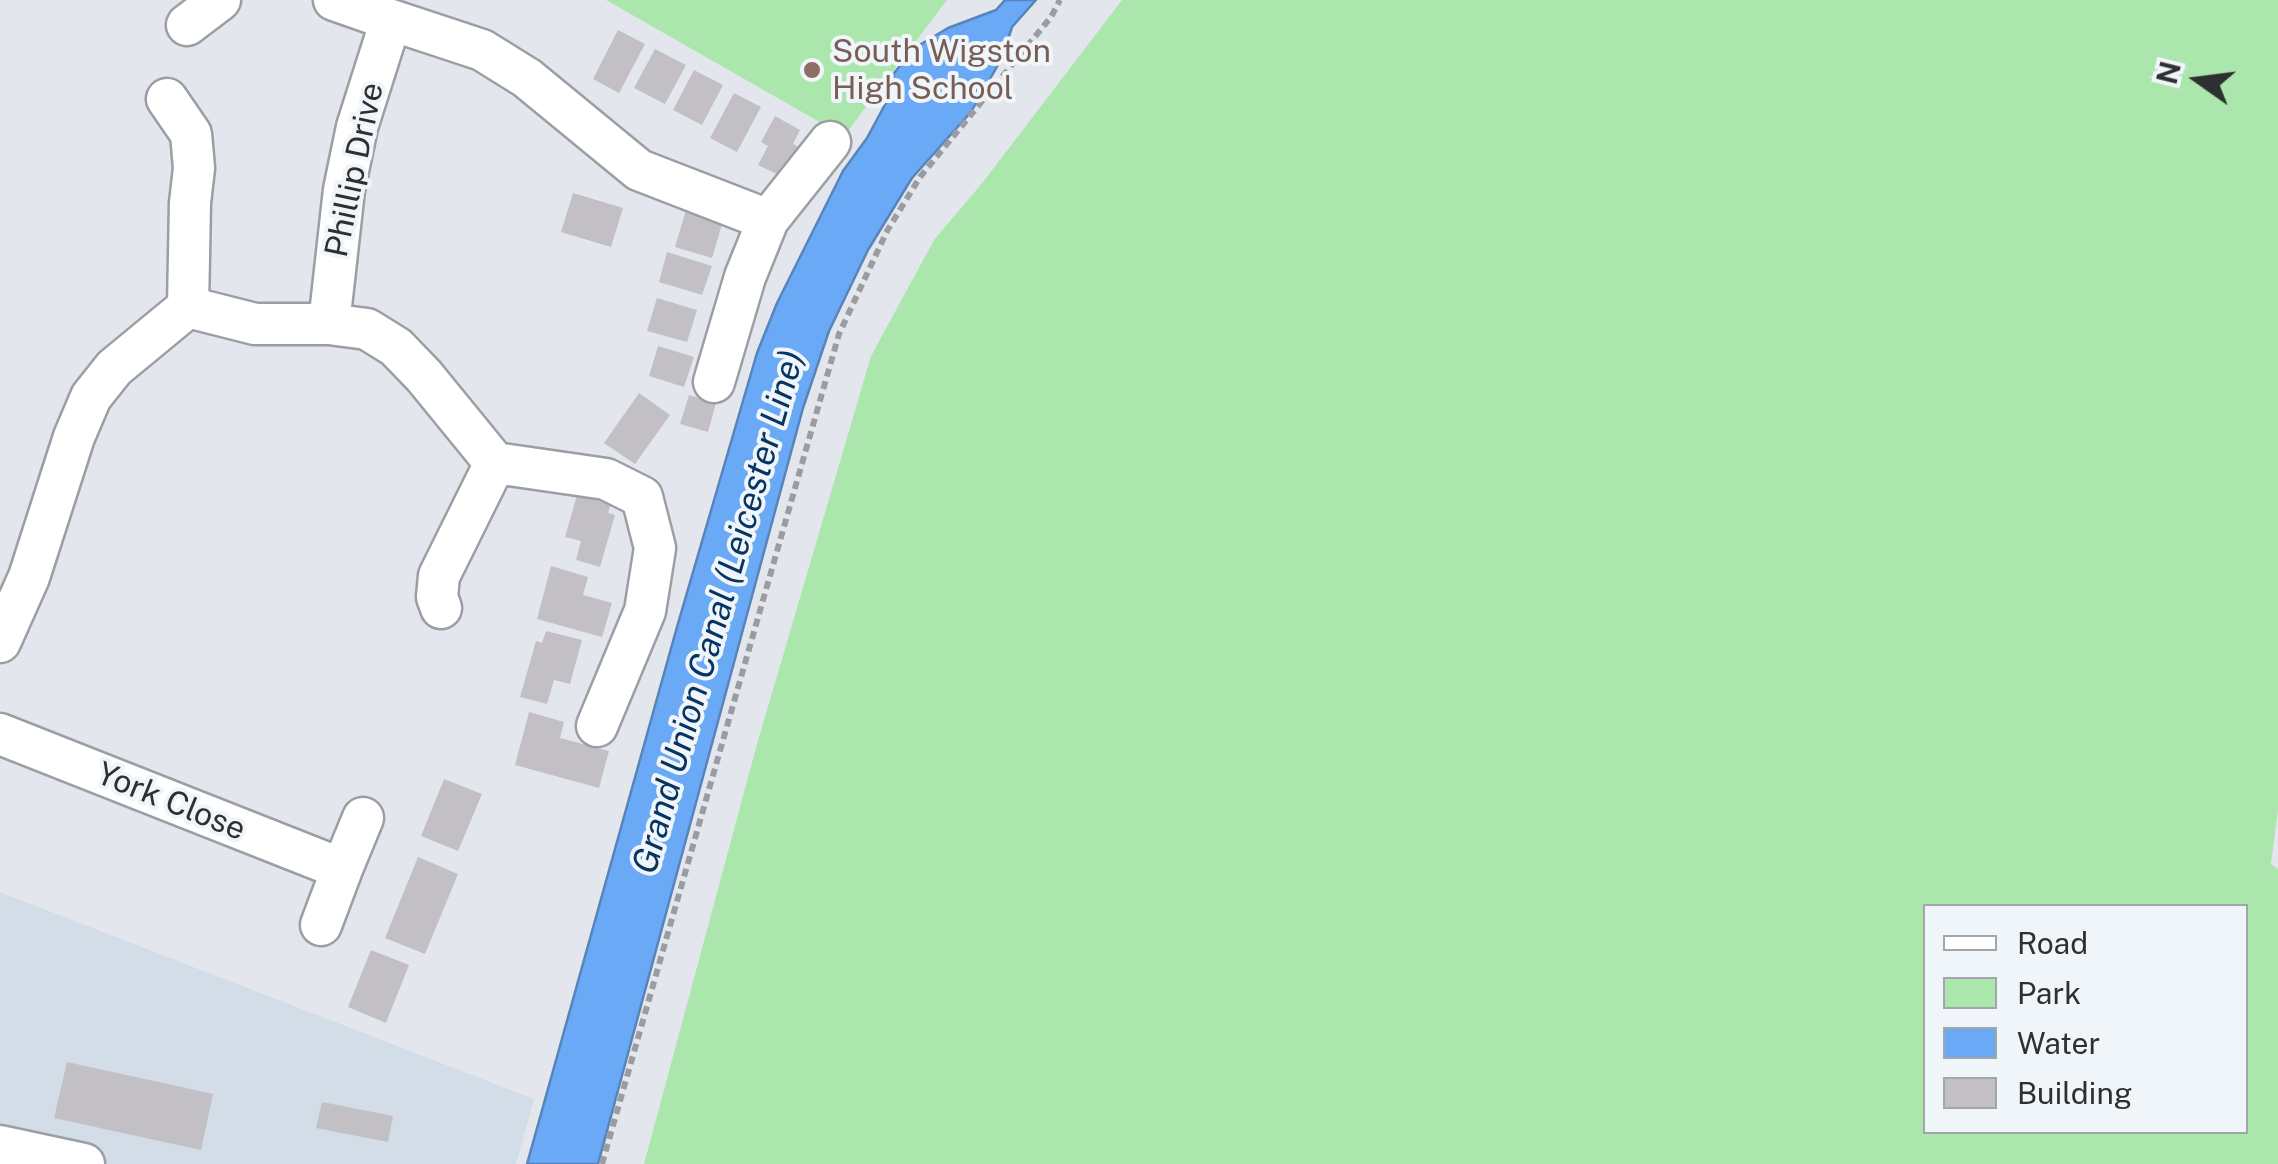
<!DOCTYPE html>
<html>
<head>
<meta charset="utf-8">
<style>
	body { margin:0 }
	#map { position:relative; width:2278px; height:1164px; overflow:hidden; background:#e3e7ed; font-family:"Public Sans",sans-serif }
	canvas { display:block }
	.legend { position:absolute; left:1923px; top:904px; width:325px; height:230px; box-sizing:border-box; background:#f0f5fa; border:2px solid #a2a6aa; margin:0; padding:12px 18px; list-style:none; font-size:30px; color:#2e2f31 }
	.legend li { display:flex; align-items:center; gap:20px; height:50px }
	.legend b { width:50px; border:2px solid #a2a6aa }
	.north { position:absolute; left:2148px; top:30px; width:100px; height:100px; -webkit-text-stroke:8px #f0f5fa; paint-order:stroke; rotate:284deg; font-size:28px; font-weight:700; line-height:40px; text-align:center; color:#2e2f31 }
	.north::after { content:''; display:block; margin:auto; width:35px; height:45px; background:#2e2f31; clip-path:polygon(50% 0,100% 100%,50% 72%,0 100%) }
</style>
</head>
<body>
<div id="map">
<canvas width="2278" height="1164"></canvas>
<ul class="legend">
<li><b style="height:12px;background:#fff"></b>Road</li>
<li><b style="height:28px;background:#abe7ad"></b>Park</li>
<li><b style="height:28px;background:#6aa9f5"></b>Water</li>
<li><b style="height:28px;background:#c2bfc5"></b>Building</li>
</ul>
<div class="north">N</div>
</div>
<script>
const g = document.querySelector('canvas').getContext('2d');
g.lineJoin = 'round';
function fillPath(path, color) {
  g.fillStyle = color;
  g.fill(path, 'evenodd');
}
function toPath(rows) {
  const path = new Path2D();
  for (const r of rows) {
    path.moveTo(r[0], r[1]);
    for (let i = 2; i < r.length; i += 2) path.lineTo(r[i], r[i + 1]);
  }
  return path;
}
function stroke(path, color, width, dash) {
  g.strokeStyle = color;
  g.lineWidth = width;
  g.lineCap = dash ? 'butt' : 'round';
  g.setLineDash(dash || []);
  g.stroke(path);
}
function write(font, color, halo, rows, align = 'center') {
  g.font = font + ' "Public Sans",sans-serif';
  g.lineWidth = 8;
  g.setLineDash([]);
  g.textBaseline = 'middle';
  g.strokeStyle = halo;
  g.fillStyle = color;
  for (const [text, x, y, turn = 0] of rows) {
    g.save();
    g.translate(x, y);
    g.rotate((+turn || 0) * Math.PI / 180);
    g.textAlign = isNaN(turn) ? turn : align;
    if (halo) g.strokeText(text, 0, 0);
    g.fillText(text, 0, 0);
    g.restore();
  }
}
fillPath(toPath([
	[0,892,534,1099,516,1164,0,1164]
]), '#d3dde8');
fillPath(toPath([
	[606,0,947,0,844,136],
	[1122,0,2278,0,2278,809,2271,864,2278,869,2278,1164,644,1164,757,744,871,356,934,240,983,182],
	[1926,906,2246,906,2246,1132,1926,1132]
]), '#abe7ad');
const water = toPath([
	[1005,0,1036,0,1012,27,1002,58,971,112,912,178,868,250,829,331,803,408,598,1164,527,1164,677,627,757,353,777,303,843,171,867,138,888,99,894,73,916,47,948,28,996,10,1005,0]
]);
fillPath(water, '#6aa9f5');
stroke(water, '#5884ba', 2.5);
fillPath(toPath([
	[618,30,645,44,619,93,593,79],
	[655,49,686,65,665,104,634,88],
	[694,70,723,85,702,125,673,110],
	[734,93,761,107,737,152,710,138],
	[775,116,800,130,793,144,801,148,790,171,781,167,777,174,758,165,768,146,761,142],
	[573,193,623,208,611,247,561,232],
	[686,210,723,221,712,258,675,247],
	[667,252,712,266,702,295,659,282],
	[657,298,697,310,687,342,647,331],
	[658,346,694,357,684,387,649,376],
	[639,393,670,415,635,464,604,443],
	[689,395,716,403,708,432,680,424],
	[579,488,613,497,608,513,615,515,600,567,576,560,581,541,565,537],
	[551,566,588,577,583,595,612,603,602,637,537,619],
	[546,631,582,640,570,684,554,680,547,704,520,697,536,641,542,643],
	[529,712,564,722,560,738,609,751,599,788,515,765],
	[444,779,482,794,458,851,421,836],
	[418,857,458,874,425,954,385,938],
	[371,950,409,965,386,1023,348,1007],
	[67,1062,213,1094,201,1150,54,1118],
	[322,1102,393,1116,388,1142,316,1128]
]), '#c2bfc5');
const minor = toPath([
	[391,20,482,50,527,78,639,170,768,220],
	[187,25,220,0],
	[167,99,191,134,194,168,190,203,188,307],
	[329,324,344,190,357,127,391,20,334,0],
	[714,382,745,277,768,220,830,142],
	[495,463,606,479,642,497,655,548,645,611,597,726],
	[441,608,437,597,439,576,495,463],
	[0,642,29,577,74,437,91,397,114,368,188,307,255,324,329,324,367,329,396,347,424,376,495,463],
	[0,734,342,869,321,925],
	[342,869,363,818],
	[0,1146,84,1164]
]);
stroke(minor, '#9b9fa4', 45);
stroke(toPath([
	[602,1164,839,334,887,231,920,177,1051,17,1060,0]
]), '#9a9ca1', 6, [8, 5]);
stroke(minor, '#fff', 40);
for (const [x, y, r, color] of [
	[812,70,10,"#8d6e63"]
]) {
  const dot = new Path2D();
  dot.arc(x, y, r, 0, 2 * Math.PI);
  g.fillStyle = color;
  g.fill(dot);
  stroke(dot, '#f0f5fa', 4);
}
write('32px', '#785e54', '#f0f5fa', [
	["South Wigston",832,52],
	["High School",832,89]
], 'left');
write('32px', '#2e2f31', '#f0f5fa', [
	["Phillip Drive",355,170,-78],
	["York Close",171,802,22]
]);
write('italic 35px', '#063463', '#f0f5fa', [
	["Grand Union Canal (Leicester Line)",719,612,-74]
]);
</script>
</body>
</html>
